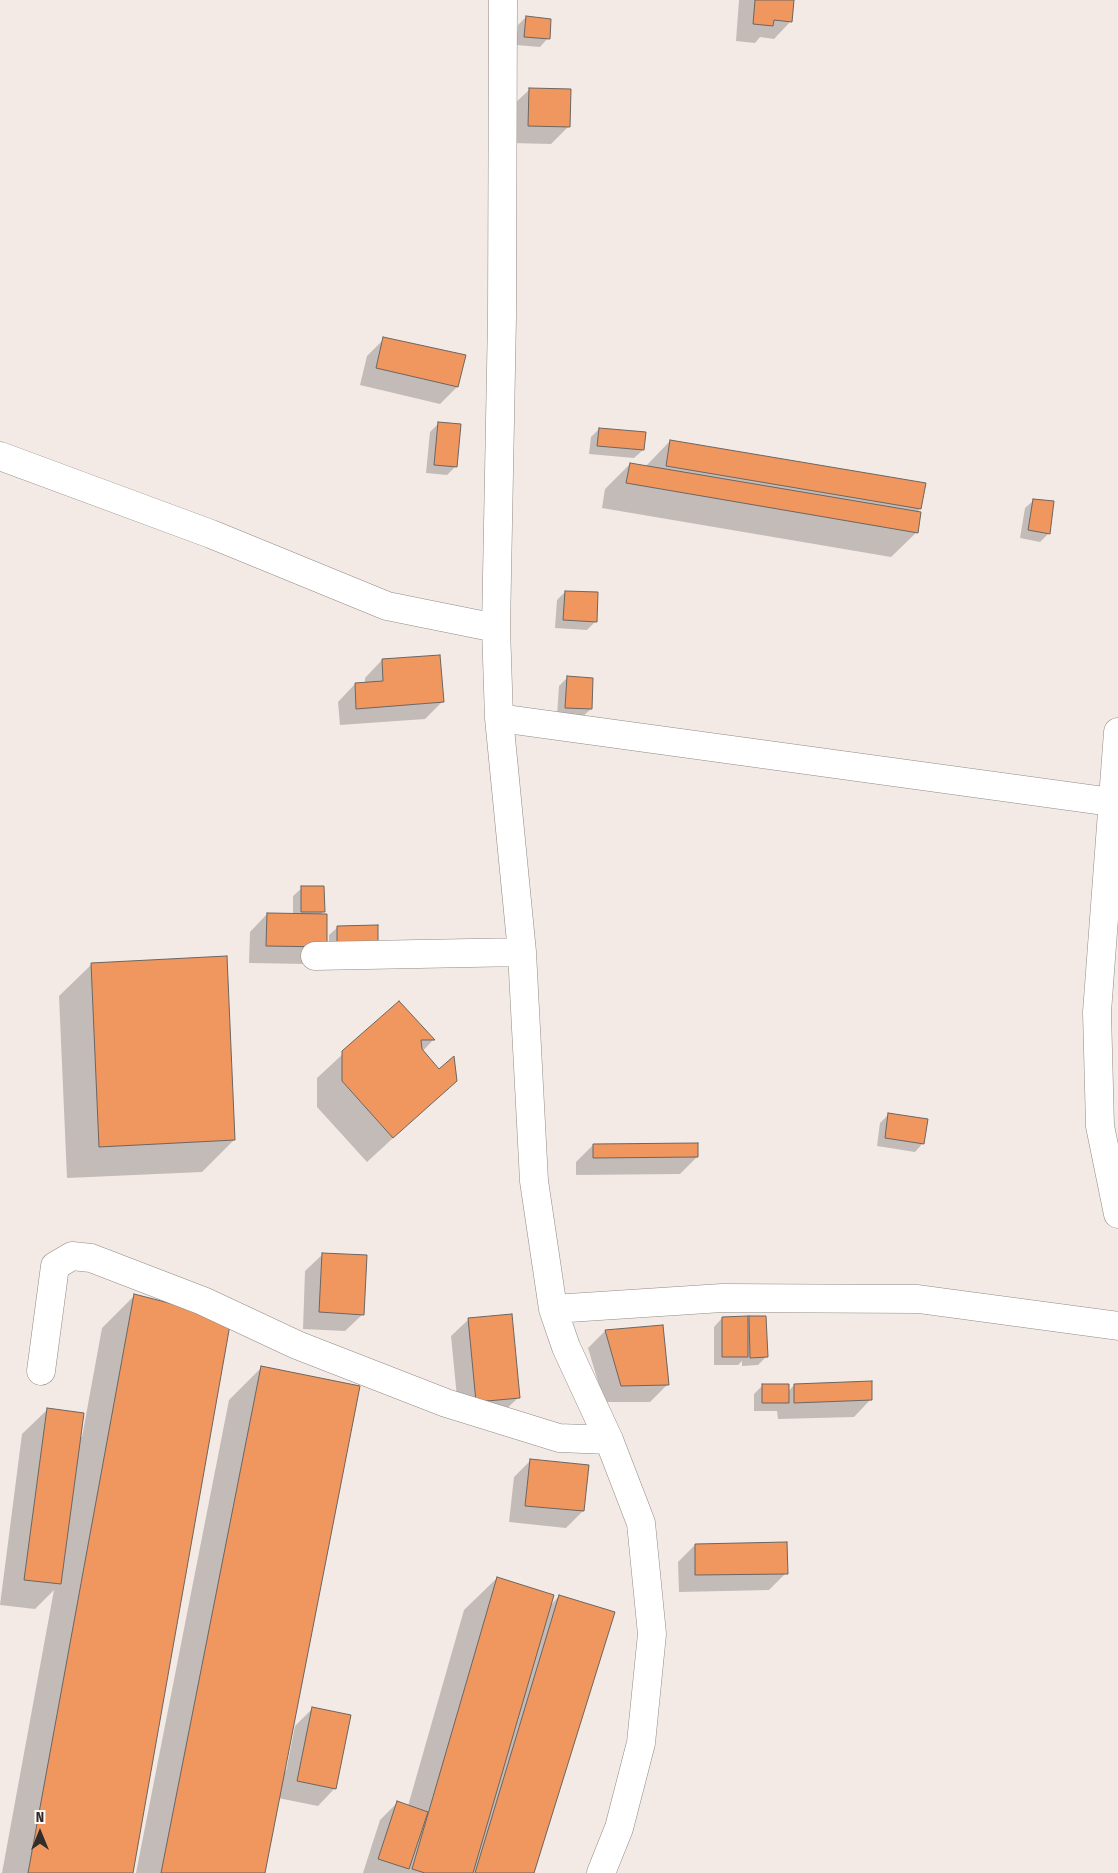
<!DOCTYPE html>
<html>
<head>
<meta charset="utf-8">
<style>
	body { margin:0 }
	#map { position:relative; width:1118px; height:1873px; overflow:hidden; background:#f3eae5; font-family:"Fira Sans Condensed",sans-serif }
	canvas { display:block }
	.north { position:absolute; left:15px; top:1808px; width:50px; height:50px; -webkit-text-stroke:4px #fff8f4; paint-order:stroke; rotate:0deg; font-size:14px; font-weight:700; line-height:20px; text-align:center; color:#302d2b }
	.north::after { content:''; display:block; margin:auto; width:18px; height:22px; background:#302d2b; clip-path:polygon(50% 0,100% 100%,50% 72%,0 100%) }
</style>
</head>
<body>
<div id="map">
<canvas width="1118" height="1873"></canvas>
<div class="north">N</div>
</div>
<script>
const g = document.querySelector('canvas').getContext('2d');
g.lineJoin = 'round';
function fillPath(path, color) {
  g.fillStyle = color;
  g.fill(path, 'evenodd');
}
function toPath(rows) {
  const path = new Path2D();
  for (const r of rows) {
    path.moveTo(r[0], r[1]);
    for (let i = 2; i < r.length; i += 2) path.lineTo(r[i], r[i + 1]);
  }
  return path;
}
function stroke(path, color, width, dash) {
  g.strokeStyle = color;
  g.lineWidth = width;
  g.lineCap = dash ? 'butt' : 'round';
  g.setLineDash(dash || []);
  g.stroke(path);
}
fillPath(toPath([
	[739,0,793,0,791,21,774,39,760,37,755,43,736,41],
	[526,17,548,38,540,47,516,45,518,25],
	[530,89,568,127,551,144,511,143,512,106],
	[384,339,457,387,440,404,360,385,367,356],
	[439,423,456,466,447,475,426,473,430,432],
	[599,429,643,450,634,458,589,454,591,437],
	[670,441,920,509,916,513,917,532,891,557,602,508,605,489,630,464,645,467],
	[1034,500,1049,533,1040,542,1020,538,1025,508],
	[565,592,595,622,587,630,555,628,557,600],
	[382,660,443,701,425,719,340,725,338,702,355,684,365,684,365,678],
	[567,678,591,709,582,717,557,716,559,686],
	[302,888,324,911,320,915,308,964,249,963,250,932,267,914,293,915,293,896],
	[376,926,329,955,329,935,338,927],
	[92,964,234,1140,202,1172,67,1178,59,996],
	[399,1002,433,1040,422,1052,439,1071,455,1081,367,1162,317,1107,317,1078],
	[889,1114,923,1143,915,1152,877,1146,880,1123],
	[593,1145,697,1157,680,1174,576,1175,576,1162],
	[323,1254,363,1314,345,1331,303,1329,305,1271],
	[134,1296,132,1873,2,1873,54,1590,35,1609,0,1605,22,1434,48,1409,82,1437,102,1328],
	[722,1318,746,1321,749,1318,766,1357,758,1365,742,1366,742,1361,738,1365,714,1365,714,1327],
	[469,1319,519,1397,501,1414,459,1418,451,1336],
	[662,1326,667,1385,650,1402,604,1402,588,1348,605,1331],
	[261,1368,284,1770,286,1771,295,1726,312,1709,335,1788,318,1806,278,1798,263,1873,136,1873,229,1400],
	[763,1385,788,1392,794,1385,871,1399,854,1417,778,1419,777,1411,754,1411,754,1394],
	[531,1460,583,1511,566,1528,509,1522,514,1477],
	[695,1545,786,1573,769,1590,679,1592,678,1562],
	[497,1578,550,1606,559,1596,532,1873,363,1873,380,1820,397,1803,408,1806,464,1610]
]), '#0003');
const building = toPath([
	[755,0,794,0,792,22,774,20,773,26,753,24,755,0],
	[526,16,551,19,550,39,524,37,526,16],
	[529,88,571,89,570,127,528,126,529,88],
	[383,337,466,355,458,387,376,368,383,337],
	[438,422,461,424,457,467,434,465,438,422],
	[599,428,646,432,644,450,597,446,599,428],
	[670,440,926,483,921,509,666,466,670,440],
	[630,463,921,512,918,533,626,483,630,463],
	[1033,499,1054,501,1050,534,1028,530,1033,499],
	[565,591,598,592,597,622,563,620,565,591],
	[440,655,444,702,356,709,355,683,383,681,382,659,440,655],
	[567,676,593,678,592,709,565,708,567,676],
	[301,886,324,886,325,912,301,912,301,886],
	[267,913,327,914,327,947,266,946,267,913],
	[378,925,378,947,337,947,337,926,378,925],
	[227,956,235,1140,99,1147,91,963,227,956],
	[399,1001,435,1040,421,1040,422,1049,439,1069,454,1056,457,1081,393,1138,342,1081,342,1051,399,1001],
	[888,1113,928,1119,924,1144,885,1138,888,1113],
	[698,1143,698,1157,593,1158,593,1144,698,1143],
	[322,1253,367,1255,364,1315,319,1312,322,1253],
	[134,1294,231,1319,133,1873,28,1873,134,1294],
	[512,1314,520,1398,476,1402,468,1318,512,1314],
	[748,1316,748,1357,722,1357,722,1317,748,1316],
	[749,1316,766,1316,768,1357,750,1358,749,1316],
	[663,1325,669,1385,621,1386,605,1330,663,1325],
	[261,1366,360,1386,265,1873,161,1873,261,1366],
	[872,1381,872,1400,794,1403,794,1384,872,1381],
	[762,1384,789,1384,789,1403,762,1403,762,1384],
	[47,1408,84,1413,61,1584,24,1580,47,1408],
	[530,1459,589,1465,584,1511,525,1506,530,1459],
	[787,1542,788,1574,695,1575,695,1544,787,1542],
	[497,1577,554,1595,473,1873,425,1873,412,1869,497,1577],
	[559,1595,615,1612,534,1873,475,1873,559,1595],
	[312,1707,351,1715,336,1789,297,1781,312,1707],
	[397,1801,428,1812,409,1869,378,1859,397,1801]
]);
fillPath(building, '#f0965f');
stroke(building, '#6c6560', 1);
const minor = toPath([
	[503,0,502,317,496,628,499,718,522,952,534,1181,553,1309,566,1347,609,1440,641,1523,652,1634,641,1743,619,1828,601,1873],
	[0,456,211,534,387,606,496,628],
	[499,718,1118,803],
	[1118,732,1097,1012,1100,1126,1118,1214],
	[315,956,522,952],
	[553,1309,722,1298,918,1299,1118,1326],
	[41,1371,55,1266,72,1256,91,1258,203,1301,297,1345,446,1403,559,1438,609,1440]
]);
stroke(minor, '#928a85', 29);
stroke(minor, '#fff', 28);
</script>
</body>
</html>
